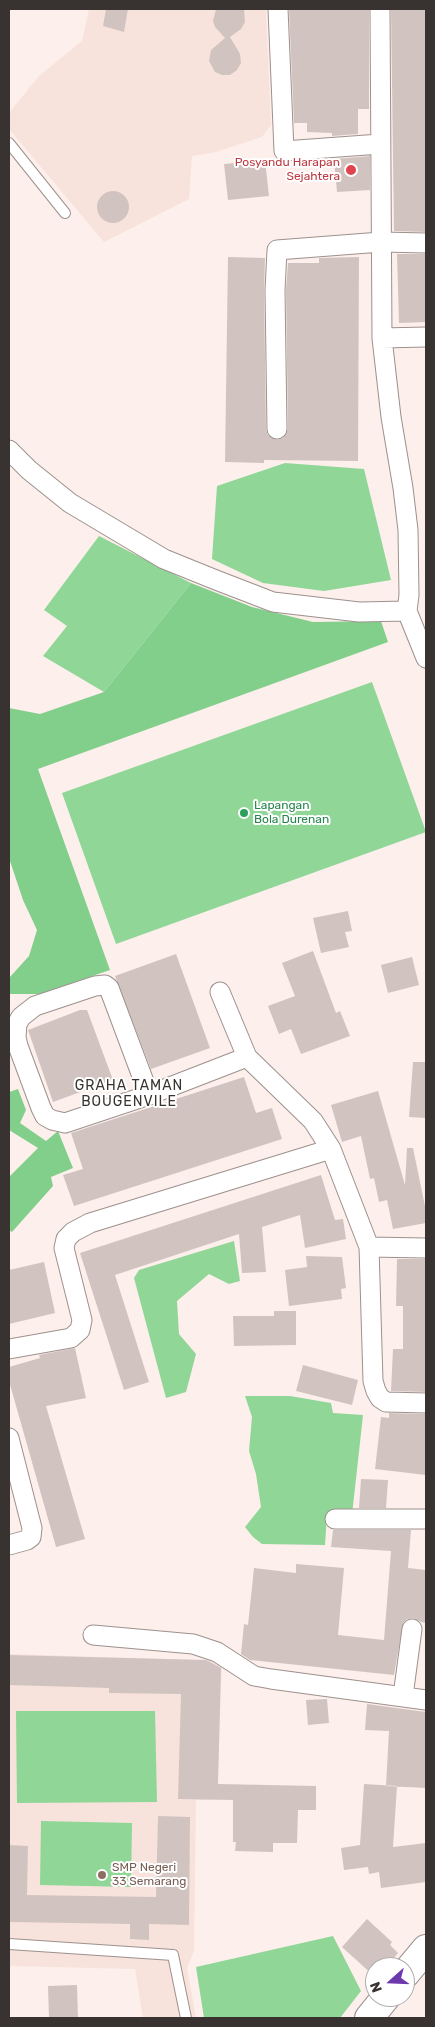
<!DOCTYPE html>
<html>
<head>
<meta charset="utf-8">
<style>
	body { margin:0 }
	#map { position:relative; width:435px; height:2027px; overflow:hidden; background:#fdefeb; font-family:Rubik,sans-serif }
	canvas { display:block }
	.frame { position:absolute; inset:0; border:10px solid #383331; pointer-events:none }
	.north { position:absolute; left:365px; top:1957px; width:50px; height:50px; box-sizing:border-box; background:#fff; border:1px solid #afadad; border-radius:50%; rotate:250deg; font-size:14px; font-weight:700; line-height:20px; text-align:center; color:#383331 }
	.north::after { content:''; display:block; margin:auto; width:18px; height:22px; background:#6e38af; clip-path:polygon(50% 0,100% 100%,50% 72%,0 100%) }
</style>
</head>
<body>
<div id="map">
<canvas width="435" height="2027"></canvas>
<div class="frame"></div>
<div class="north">N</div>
</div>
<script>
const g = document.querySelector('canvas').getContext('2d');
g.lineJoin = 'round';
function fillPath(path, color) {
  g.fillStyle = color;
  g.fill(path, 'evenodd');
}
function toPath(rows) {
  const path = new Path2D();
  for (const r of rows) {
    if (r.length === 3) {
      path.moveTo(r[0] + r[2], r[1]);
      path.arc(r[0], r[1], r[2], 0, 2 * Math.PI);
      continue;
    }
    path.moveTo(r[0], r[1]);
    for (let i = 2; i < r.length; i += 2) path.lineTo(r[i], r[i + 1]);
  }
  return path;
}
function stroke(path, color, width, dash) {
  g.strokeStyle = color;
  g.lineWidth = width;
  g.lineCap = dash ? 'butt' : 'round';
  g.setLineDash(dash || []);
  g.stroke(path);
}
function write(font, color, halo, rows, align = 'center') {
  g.font = font + ' Rubik,sans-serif';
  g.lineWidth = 4;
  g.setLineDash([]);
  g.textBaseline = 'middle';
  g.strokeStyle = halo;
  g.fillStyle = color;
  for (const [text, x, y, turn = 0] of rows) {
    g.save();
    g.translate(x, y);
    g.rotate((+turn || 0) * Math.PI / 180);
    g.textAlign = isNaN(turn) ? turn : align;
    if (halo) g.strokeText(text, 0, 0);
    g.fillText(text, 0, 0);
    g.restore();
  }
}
fillPath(toPath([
	[89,9,266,9,271,125,262,137,216,152,192,156,189,199,104,242,9,129,9,113,39,76,82,41],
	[9,1654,222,1661,217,1800,196,1800,194,1951,187,1968,196,2018,143,2018,135,1969,9,1966]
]), '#f8e2dc');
fillPath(toPath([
	[285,463,364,469,391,580,324,591,263,583,212,559,217,486],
	[99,536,191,583,104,692,43,656,67,626,44,610],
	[372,682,426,832,116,944,62,793],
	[234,1241,240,1281,229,1284,209,1274,177,1301,179,1334,196,1354,186,1392,166,1398,134,1278,139,1270],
	[245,1396,290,1396,331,1403,333,1413,363,1415,352,1515,327,1515,325,1545,262,1544,253,1537,245,1527,261,1507,256,1474,249,1451,252,1417],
	[16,1711,155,1711,157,1802,17,1803],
	[41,1821,132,1823,131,1887,40,1885],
	[333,1936,361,1991,340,2018,204,2018,196,1967]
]), '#8fd697');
fillPath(toPath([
	[191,583,252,607,313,622,381,621,388,642,38,769,110,970,40,994,9,994,9,978,29,956,37,930,23,900,9,858,9,708,40,714,104,692],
	[18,1089,26,1110,20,1123,46,1141,58,1131,73,1168,51,1177,53,1186,12,1232,9,1230,9,1177,38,1148,9,1130,9,1092]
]), '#82cf8c');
fillPath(toPath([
	[106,9,128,9,124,32,103,26],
	[216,9,244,9,245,22,241,29,230,37,240,54,241,63,237,70,230,75,222,75,215,72,209,61,211,50,225,38,215,27,213,21],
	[289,9,369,9,369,109,358,109,358,134,332,136,332,133,307,132,307,123,294,123],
	[391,9,426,9,426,232,394,231],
	[370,156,370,190,337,192,334,159],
	[265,160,269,196,228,200,224,164],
	[113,207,16],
	[397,254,426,254,426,322,399,323],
	[228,257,265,258,264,290,266,429,268,435,277,440,283,438,288,429,286,290,288,263,319,263,319,258,359,257,358,461,264,460,264,463,225,462],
	[348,911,352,931,345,932,349,947,321,953,313,918],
	[313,951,336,1013,340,1011,350,1036,301,1054,291,1029,279,1034,268,1006,295,996,282,963],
	[176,954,210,1048,151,1069,115,976],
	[412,957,419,985,388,993,381,965],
	[80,1010,87,1010,113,1080,53,1102,28,1030],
	[413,1062,426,1062,426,1118,409,1117],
	[244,1077,256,1113,272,1108,282,1139,74,1206,63,1175,83,1169,71,1133],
	[378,1091,405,1185,407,1148,413,1148,426,1211,426,1223,393,1229,387,1200,379,1202,374,1178,370,1179,361,1136,342,1142,331,1105],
	[321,1175,335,1220,343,1219,346,1239,305,1248,300,1215,262,1227,266,1272,242,1273,239,1234,115,1275,149,1382,124,1390,80,1253],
	[306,1256,342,1257,346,1288,341,1289,342,1299,289,1306,285,1270,307,1267],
	[397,1259,426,1259,426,1392,391,1391,393,1349,403,1349,403,1306,396,1306],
	[44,1262,55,1313,9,1324,9,1270],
	[274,1311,296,1311,296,1345,234,1346,233,1316,274,1316],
	[75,1348,86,1398,46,1406,85,1539,56,1547,9,1381,9,1367,40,1358,39,1355],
	[303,1365,358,1380,352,1405,296,1391],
	[389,1413,426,1414,426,1475,375,1469,381,1417,389,1418],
	[361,1479,388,1480,386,1508,359,1508],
	[333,1530,411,1530,408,1568,426,1570,426,1623,421,1622,413,1618,407,1619,403,1623,394,1675,250,1660,241,1654,244,1624,248,1625,254,1568,296,1573,296,1564,344,1568,338,1635,384,1640,391,1551,331,1547],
	[9,1655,206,1660,221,1668,218,1784,316,1786,316,1810,298,1810,297,1843,273,1843,273,1852,235,1851,236,1842,233,1842,233,1800,178,1799,181,1694,109,1693,109,1688,9,1685],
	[327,1699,329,1723,308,1725,306,1700],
	[367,1704,426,1712,426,1788,386,1786,389,1731,365,1730],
	[364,1784,397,1786,393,1847,426,1843,426,1882,381,1888,379,1872,369,1874,368,1867,344,1870,341,1848,360,1845],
	[158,1816,190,1817,189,1925,149,1924,149,1940,130,1939,130,1924,9,1922,9,1845,28,1846,27,1895,156,1897],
	[367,1919,392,1942,390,1945,398,1953,386,1967,375,1967,375,1977,342,1947],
	[77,1985,78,2018,49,2018,48,1986]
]), '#d1c4c0');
const lane = toPath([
	[9,143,65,213],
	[9,1944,173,1955,186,2018]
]);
const street = toPath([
	[278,9,284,151,380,144],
	[380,9,382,338,391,417,403,488,408,530,409,595,407,611],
	[382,338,426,337],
	[277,429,275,290,277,250,381,242,426,243],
	[9,450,29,470,70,503,164,559,216,580,273,602,359,612,407,611],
	[407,611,426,658],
	[220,992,247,1057,313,1121,331,1149,369,1247,373,1381,376,1391,380,1398,386,1402,426,1403],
	[149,1095,109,988,105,985,95,986,35,1006,21,1017,17,1024,16,1037,18,1046,41,1108,45,1116,52,1120,65,1123,149,1095,247,1057],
	[369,1247,426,1248],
	[9,1349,71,1338,80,1330,82,1320,64,1248,66,1239,73,1232,90,1223,331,1149],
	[9,1438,32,1528,31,1537,27,1540,9,1545],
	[335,1519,426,1519],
	[93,1635,193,1644,217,1652,254,1676,271,1679,426,1700],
	[403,1696,412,1629]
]);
const secondary = toPath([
	[405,1974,426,1949],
	[369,2018,386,1997]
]);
stroke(lane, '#9d918d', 12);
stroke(street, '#9d918d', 21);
stroke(secondary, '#9d918d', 30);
stroke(lane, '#fff', 10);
stroke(street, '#fff', 19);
stroke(secondary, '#fff', 28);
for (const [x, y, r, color] of [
	[351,170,6,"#e0444e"],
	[244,813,5,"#2e9e5b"],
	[102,1875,5,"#8d6e63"]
]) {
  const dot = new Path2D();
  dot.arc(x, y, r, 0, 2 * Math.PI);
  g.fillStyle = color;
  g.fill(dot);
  stroke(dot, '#fff', 2);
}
write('12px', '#be3a42', '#fff', [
	["Posyandu Harapan",340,163],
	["Sejahtera",340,177]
], 'right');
write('12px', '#27864d', '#fff', [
	["Lapangan",254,806],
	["Bola Durenan",254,820]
], 'left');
write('12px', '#785e54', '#fff', [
	["SMP Negeri",112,1868],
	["33 Semarang",112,1882]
], 'left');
g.letterSpacing = '1px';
write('14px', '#383331', '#fff', [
	["GRAHA TAMAN",129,1086],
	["BOUGENVILE",129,1102]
]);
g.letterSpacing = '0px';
</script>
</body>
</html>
